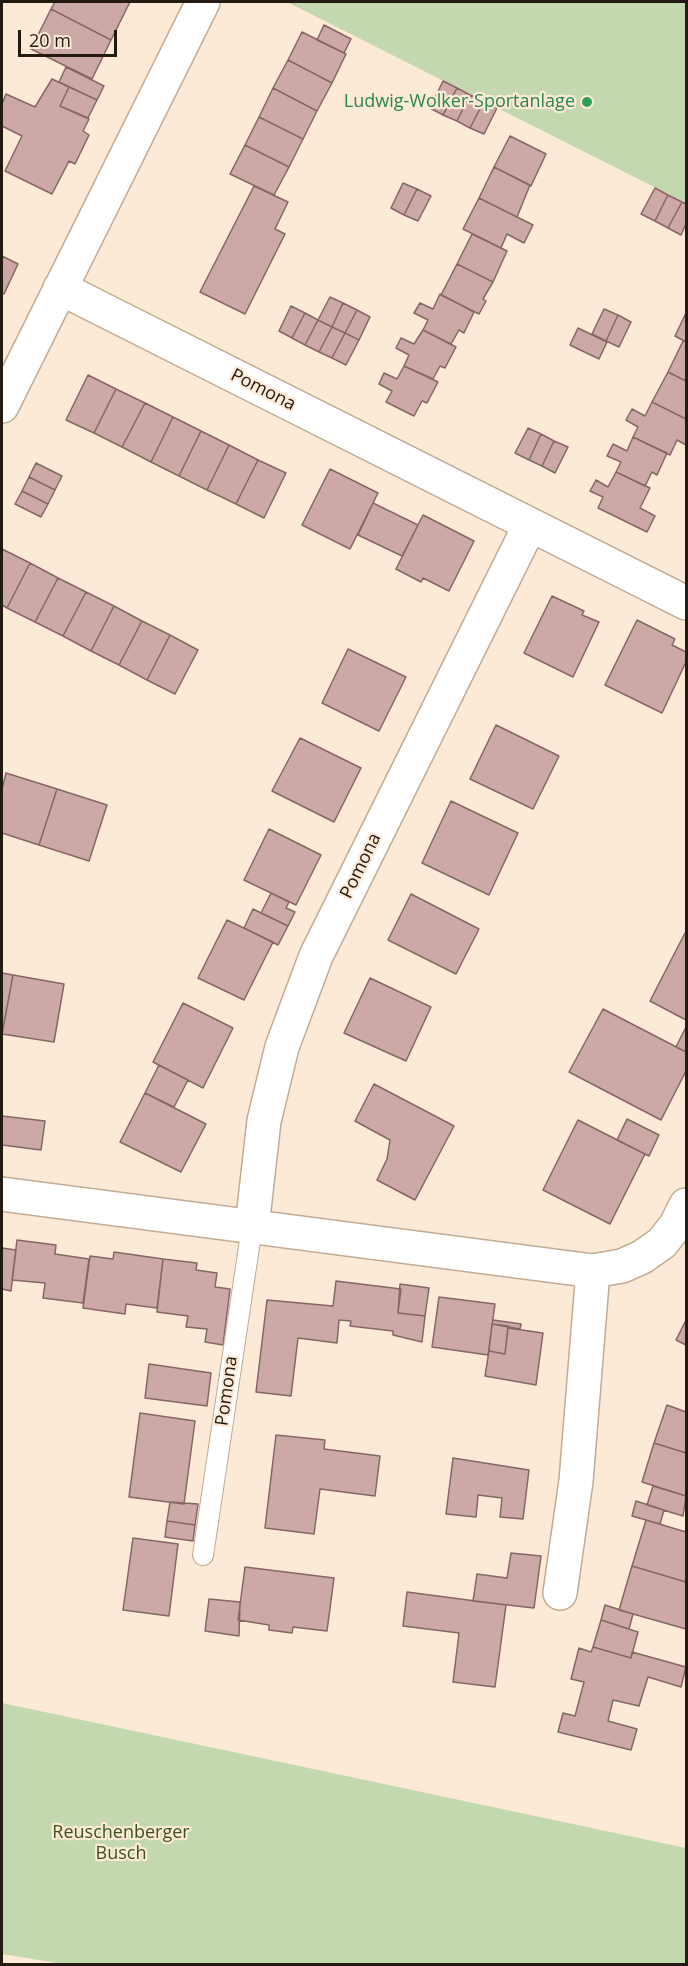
<!DOCTYPE html>
<html>
<head>
<meta charset="utf-8">
<style>
	body { margin:0 }
	#map { position:relative; width:688px; height:1966px; overflow:hidden; background:#fdead6; font-family:"Open Sans",sans-serif }
	canvas { display:block }
	.frame { position:absolute; inset:0; border:3px solid #231a11; pointer-events:none }
	.scale { position:absolute; left:18px; top:30px; width:99px; height:27px; box-sizing:border-box; border:3px solid #231a11; border-top:0; padding-left:8px; font-size:18px; line-height:21px; white-space:nowrap; color:#231a11; -webkit-text-stroke:4px #fdead6; paint-order:stroke }
</style>
</head>
<body>
<div id="map">
<canvas width="688" height="1966"></canvas>
<div class="frame"></div>
<div class="scale">20 m</div>
</div>
<script>
const g = document.querySelector('canvas').getContext('2d');
g.lineJoin = 'round';
function fillPath(path, color) {
  g.fillStyle = color;
  g.fill(path, 'evenodd');
}
function toPath(rows) {
  const path = new Path2D();
  for (const r of rows) {
    path.moveTo(r[0], r[1]);
    for (let i = 2; i < r.length; i += 2) path.lineTo(r[i], r[i + 1]);
  }
  return path;
}
function stroke(path, color, width, dash) {
  g.strokeStyle = color;
  g.lineWidth = width;
  g.lineCap = dash ? 'butt' : 'round';
  g.setLineDash(dash || []);
  g.stroke(path);
}
function write(font, color, halo, rows, align = 'center') {
  g.font = font + ' "Open Sans",sans-serif';
  g.lineWidth = 4.5;
  g.setLineDash([]);
  g.textBaseline = 'middle';
  g.strokeStyle = halo;
  g.fillStyle = color;
  for (const [text, x, y, turn = 0] of rows) {
    g.save();
    g.translate(x, y);
    g.rotate((+turn || 0) * Math.PI / 180);
    g.textAlign = isNaN(turn) ? turn : align;
    if (halo) g.strokeText(text, 0, 0);
    g.fillText(text, 0, 0);
    g.restore();
  }
}
fillPath(toPath([
	[287,2,686,2,686,203],
	[2,1703,686,1848,686,1964,64,1964,2,1954]
]), '#c3d8ae');
const building = toPath([
	[55,2,130,2,111,40,51,9,55,2],
	[51,9,111,40,92,79,31,49,51,9],
	[324,25,351,39,344,53,317,40,324,25],
	[302,32,346,54,332,83,288,60,302,32],
	[288,60,332,83,317,111,273,88,288,60],
	[66,67,104,86,97,100,59,82,66,67],
	[52,79,69,87,60,106,89,119,83,131,89,135,75,164,69,161,52,194,5,171,22,136,2,126,2,104,6,94,35,107,52,79],
	[443,81,457,88,443,115,430,108,443,81],
	[69,87,97,100,88,118,60,106,69,87],
	[273,88,317,111,303,139,259,117,273,88],
	[457,88,470,95,457,121,443,115,457,88],
	[470,95,484,101,470,128,457,121,470,95],
	[484,101,497,108,484,134,470,128,484,101],
	[259,117,303,139,289,167,245,145,259,117],
	[510,136,546,154,531,186,494,167,510,136],
	[245,145,289,167,274,195,230,174,245,145],
	[494,167,530,185,517,217,479,198,494,167],
	[403,183,417,189,404,215,391,208,403,183],
	[254,186,288,202,275,229,285,234,245,314,200,292,254,186],
	[655,188,668,195,655,221,641,214,655,188],
	[417,189,431,196,418,221,404,215,417,189],
	[668,195,682,202,668,228,655,221,668,195],
	[479,198,533,225,524,243,507,234,501,248,463,229,479,198],
	[682,202,686,204,686,224,681,235,668,228,682,202],
	[472,234,507,251,493,282,457,264,472,234],
	[2,256,18,264,4,294,2,292,2,256],
	[457,264,493,282,483,299,486,301,479,314,441,295,457,264],
	[440,294,474,312,464,333,459,330,451,344,423,330,428,320,414,313,420,303,433,309,440,294],
	[330,297,343,303,332,327,318,320,330,297],
	[343,303,357,310,345,333,332,327,343,303],
	[291,306,305,313,292,338,279,331,291,306],
	[604,309,618,315,606,341,592,334,604,309],
	[357,310,370,317,359,340,345,333,357,310],
	[305,313,318,320,305,345,292,338,305,313],
	[686,313,686,342,675,336,686,313],
	[618,315,631,322,619,347,606,341,618,315],
	[318,320,332,327,319,352,305,345,318,320],
	[332,327,345,333,332,358,319,352,332,327],
	[578,328,607,342,599,359,570,345,578,328],
	[423,330,456,347,445,368,440,366,433,379,404,366,409,355,396,348,401,338,414,344,423,330],
	[345,333,359,340,346,365,332,358,345,333],
	[683,341,686,342,686,381,668,372,683,341],
	[404,366,438,382,427,403,422,401,414,416,386,402,392,391,379,384,384,373,397,379,404,366],
	[668,372,686,381,686,419,652,402,668,372],
	[88,375,116,389,94,433,66,420,88,375],
	[116,389,145,403,122,447,94,433,116,389],
	[652,402,686,419,686,445,677,440,670,455,633,437,638,427,626,420,632,409,645,416,652,402],
	[145,403,173,417,151,462,122,447,145,403],
	[173,417,201,431,179,476,151,462,173,417],
	[528,428,541,434,529,460,515,453,528,428],
	[201,431,229,445,207,490,179,476,201,431],
	[541,434,554,441,542,466,529,460,541,434],
	[633,437,667,453,657,475,652,472,645,486,616,472,621,462,607,456,613,444,627,451,633,437],
	[554,441,568,447,555,473,542,466,554,441],
	[229,445,258,460,236,504,207,490,229,445],
	[258,460,286,473,264,518,236,504,258,460],
	[36,463,62,476,55,490,29,477,36,463],
	[330,469,378,493,350,549,302,525,330,469],
	[616,472,650,488,640,508,655,516,647,532,598,508,603,497,590,491,596,480,608,487,616,472],
	[29,477,55,490,48,504,22,491,29,477],
	[22,491,48,504,41,517,15,504,22,491],
	[373,503,418,525,402,556,358,535,373,503],
	[423,515,474,541,449,591,423,578,421,582,396,569,423,515],
	[2,549,30,563,7,608,2,605,2,549],
	[30,563,58,578,35,622,7,608,30,563],
	[58,578,86,592,63,636,35,622,58,578],
	[86,592,114,606,91,651,63,636,86,592],
	[552,596,584,611,582,615,599,622,573,677,524,653,552,596],
	[114,606,142,621,119,665,91,651,114,606],
	[637,620,675,639,672,645,686,652,686,662,662,713,605,685,637,620],
	[142,621,170,635,147,680,119,665,142,621],
	[170,635,198,650,175,694,147,680,170,635],
	[348,649,406,677,379,731,322,703,348,649],
	[496,725,559,756,533,809,470,779,496,725],
	[300,738,361,768,334,822,272,791,300,738],
	[6,773,57,789,39,845,2,833,2,789,6,773],
	[57,789,107,805,89,861,39,845,57,789],
	[451,801,518,833,489,895,422,863,451,801],
	[269,829,321,855,296,905,244,880,269,829],
	[271,893,289,902,286,908,295,912,288,926,261,913,271,893],
	[411,894,479,929,456,974,388,940,411,894],
	[253,909,288,926,278,945,244,928,253,909],
	[227,920,273,942,244,1000,198,978,227,920],
	[685,933,686,934,686,1020,650,1001,685,933],
	[2,973,13,975,2,1034,2,973],
	[13,975,64,984,54,1042,2,1034,13,975],
	[370,978,431,1007,406,1061,344,1033,370,978],
	[183,1003,233,1028,203,1088,153,1062,183,1003],
	[603,1009,686,1052,686,1071,661,1120,569,1072,603,1009],
	[686,1027,686,1052,676,1047,686,1027],
	[159,1065,188,1080,174,1107,145,1093,159,1065],
	[374,1084,454,1126,415,1200,377,1180,387,1159,390,1140,355,1121,374,1084],
	[145,1093,206,1124,181,1172,120,1142,145,1093],
	[2,1116,45,1121,41,1150,2,1145,2,1116],
	[627,1119,659,1135,649,1156,617,1140,627,1119],
	[578,1120,645,1154,610,1224,543,1190,578,1120],
	[17,1240,56,1245,55,1254,89,1259,83,1303,43,1298,45,1283,12,1280,17,1240],
	[2,1248,16,1250,11,1291,2,1289,2,1248],
	[114,1252,163,1259,157,1308,126,1304,125,1314,83,1308,90,1256,113,1259,114,1252],
	[163,1259,197,1263,196,1270,217,1273,215,1287,230,1289,223,1345,205,1342,207,1329,186,1327,188,1316,157,1312,163,1259],
	[336,1281,401,1289,398,1313,425,1316,422,1342,393,1335,393,1331,350,1326,351,1321,339,1320,337,1343,298,1338,291,1396,256,1392,267,1300,333,1306,336,1281],
	[400,1284,429,1288,425,1316,398,1313,400,1284],
	[439,1297,495,1304,488,1355,432,1347,439,1297],
	[493,1320,521,1324,520,1329,492,1324,493,1320],
	[686,1320,686,1345,676,1340,686,1320],
	[492,1324,508,1326,505,1354,489,1351,492,1324],
	[508,1328,543,1333,536,1385,485,1376,489,1351,505,1354,508,1328],
	[149,1364,211,1373,207,1406,145,1398,149,1364],
	[667,1405,686,1412,686,1453,654,1443,667,1405],
	[140,1413,195,1421,184,1504,129,1497,140,1413],
	[276,1435,325,1440,324,1449,380,1456,375,1496,320,1489,314,1534,265,1528,276,1435],
	[654,1443,686,1453,686,1496,642,1482,654,1443],
	[453,1458,529,1470,523,1519,500,1517,502,1498,478,1495,476,1517,446,1514,453,1458],
	[653,1486,686,1496,683,1516,647,1505,653,1486],
	[636,1501,664,1510,660,1524,632,1516,636,1501],
	[170,1502,198,1504,195,1525,167,1521,170,1502],
	[646,1520,686,1532,686,1582,632,1566,646,1520],
	[167,1521,195,1525,193,1541,165,1537,167,1521],
	[133,1538,178,1544,169,1616,123,1610,133,1538],
	[511,1553,541,1556,534,1608,473,1601,477,1574,507,1578,511,1553],
	[632,1566,686,1582,686,1629,619,1610,632,1566],
	[245,1567,334,1578,327,1631,293,1627,292,1633,269,1630,269,1625,238,1620,245,1567],
	[407,1592,506,1605,495,1687,453,1682,459,1633,403,1626,407,1592],
	[209,1599,240,1602,239,1636,205,1631,209,1599],
	[605,1605,633,1614,629,1629,601,1620,605,1605],
	[601,1620,638,1632,631,1658,593,1647,601,1620],
	[593,1647,631,1658,632,1652,686,1667,681,1687,648,1677,639,1706,613,1700,608,1721,637,1729,631,1750,558,1732,563,1713,575,1716,584,1682,571,1679,579,1648,591,1652,593,1647]
]);
fillPath(building, '#cca9a7');
stroke(building, '#866664', 1.5);
const lane = toPath([
	[203,1555,252,1227]
]);
const street = toPath([
	[60,288,686,603],
	[2,406,203,2],
	[2,1194,593,1271,622,1266,642,1257,662,1243,676,1225,686,1205],
	[252,1227,264,1121,282,1047,316,956,530,525],
	[560,1593,576,1481,593,1271]
]);
stroke(lane, '#c2ab94', 22);
stroke(street, '#c2ab94', 36);
stroke(lane, '#fff', 20);
stroke(street, '#fff', 33);
for (const [x, y, r, color] of [
	[587,102,6,"#2e9e5b"]
]) {
  const dot = new Path2D();
  dot.arc(x, y, r, 0, 2 * Math.PI);
  g.fillStyle = color;
  g.fill(dot);
  stroke(dot, '#fdead6', 2);
}
write('18px', '#27864d', '#fdead6', [
	["Ludwig-Wolker-Sportanlage",575,102]
], 'right');
write('18px', '#231a11', '#fdead6', [
	["Pomona",263,390,27],
	["Pomona",361,866,-64],
	["Pomona",227,1391,-82]
]);
write('18px', '#3a5319', '#fdead6', [
	["Reuschenberger",121,1833],
	["Busch",121,1854]
]);
</script>
</body>
</html>
